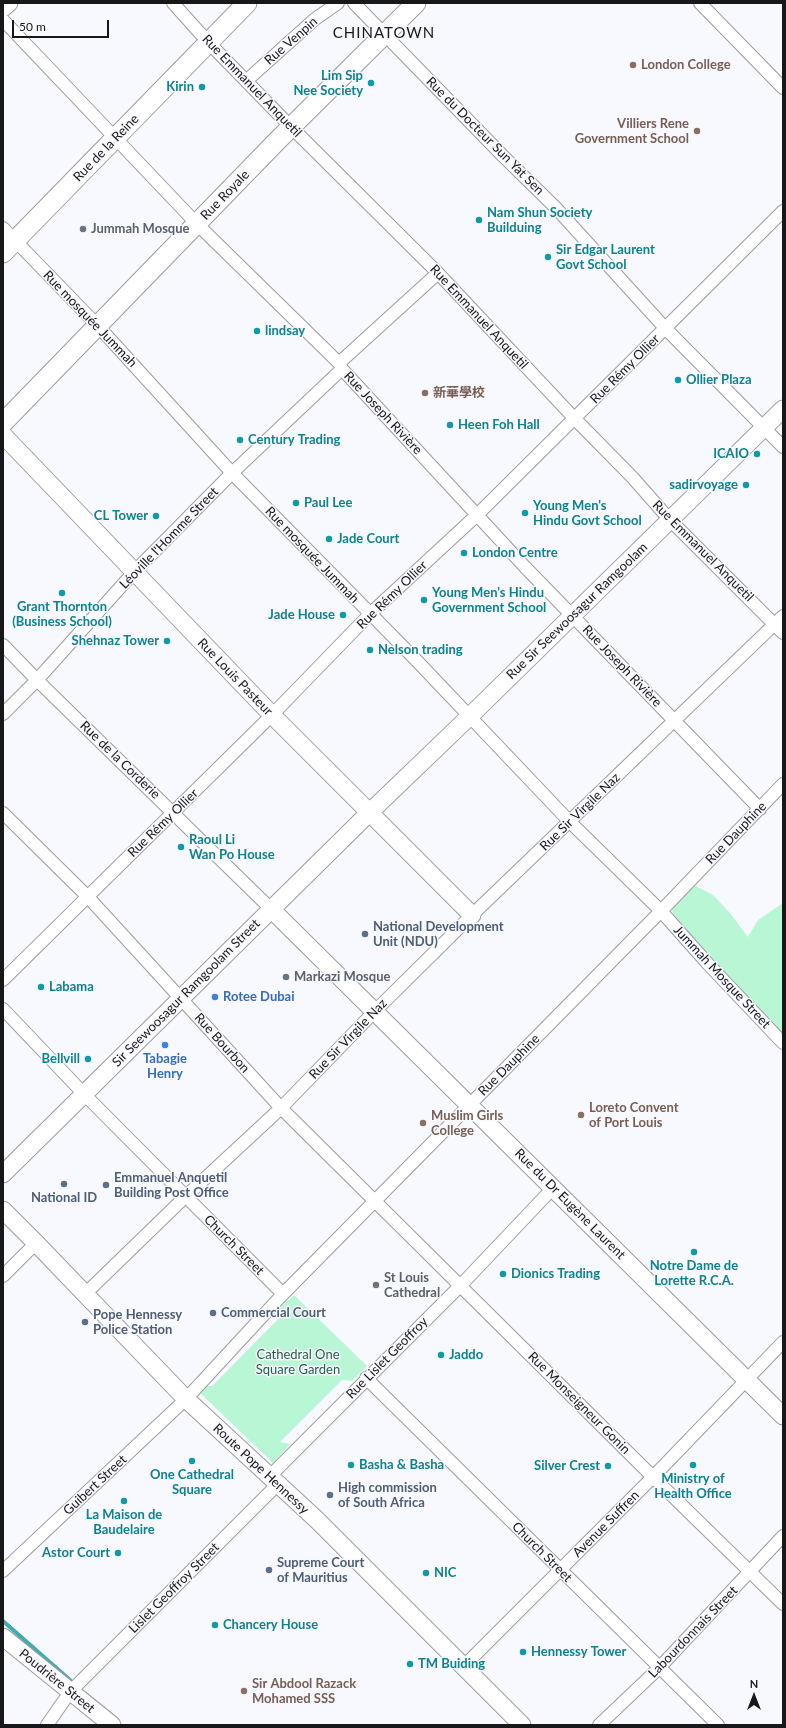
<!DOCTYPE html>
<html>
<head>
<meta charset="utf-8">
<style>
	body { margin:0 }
	#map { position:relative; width:786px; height:1728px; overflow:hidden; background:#f8f8ff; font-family:Lato,sans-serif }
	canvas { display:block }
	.frame { position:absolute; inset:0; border:4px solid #18181a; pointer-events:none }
	.north { position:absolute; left:734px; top:1676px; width:40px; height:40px; -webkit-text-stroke:3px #f8f8ff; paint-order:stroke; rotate:0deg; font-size:11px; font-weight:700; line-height:16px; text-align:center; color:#18181a }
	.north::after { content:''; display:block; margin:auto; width:14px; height:18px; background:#18181a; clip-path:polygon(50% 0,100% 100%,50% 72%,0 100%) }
	.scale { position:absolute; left:12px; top:20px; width:97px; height:18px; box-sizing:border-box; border:2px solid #18181a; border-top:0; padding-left:5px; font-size:12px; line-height:14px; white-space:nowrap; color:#18181a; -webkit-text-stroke:3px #f8f8ff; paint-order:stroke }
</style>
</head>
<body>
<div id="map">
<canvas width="786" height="1728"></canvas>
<div class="frame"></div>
<div class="north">N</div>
<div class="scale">50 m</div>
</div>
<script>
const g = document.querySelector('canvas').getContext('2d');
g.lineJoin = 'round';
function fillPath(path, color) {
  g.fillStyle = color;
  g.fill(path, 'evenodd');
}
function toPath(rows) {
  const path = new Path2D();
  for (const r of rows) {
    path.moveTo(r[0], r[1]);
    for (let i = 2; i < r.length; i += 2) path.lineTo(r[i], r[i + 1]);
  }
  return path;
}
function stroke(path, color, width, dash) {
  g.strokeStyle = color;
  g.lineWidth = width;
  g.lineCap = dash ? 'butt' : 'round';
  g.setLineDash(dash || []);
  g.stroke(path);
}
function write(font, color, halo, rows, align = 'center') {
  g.font = font + ' Lato,"Noto Sans SC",sans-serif';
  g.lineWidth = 3;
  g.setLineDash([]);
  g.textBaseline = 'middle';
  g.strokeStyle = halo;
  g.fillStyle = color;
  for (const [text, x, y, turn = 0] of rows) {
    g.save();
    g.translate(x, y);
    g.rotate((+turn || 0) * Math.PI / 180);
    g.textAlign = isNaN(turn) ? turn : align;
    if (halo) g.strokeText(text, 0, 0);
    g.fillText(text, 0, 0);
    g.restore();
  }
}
fillPath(toPath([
	[688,882,713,895,730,913,748,937,758,920,783,903,783,1038,675,923,672,909,675,898],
	[294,1295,367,1366,352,1381,342,1380,280,1442,290,1444,273,1463,198,1391,204,1386,212,1386,231,1367,285,1312,276,1312]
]), '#b8f6d6');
stroke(toPath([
	[3,1621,70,1680]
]), '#40acaf', 4);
const street = toPath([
	[173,3,208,42,291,127,438,273,575,419,633,478,670,520,783,633],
	[354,3,503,156,556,208,665,328,783,447],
	[700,3,783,88],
	[3,20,197,224,339,363,342,369,525,567,760,809],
	[246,81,315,19,338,3],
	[3,228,98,326,232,473,417,661,570,822,661,911,708,964,783,1043],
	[339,363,438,273],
	[3,645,37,680,271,909],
	[3,714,37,680,135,571,232,473,342,369],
	[3,813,88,897,281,1108,653,1477,783,1604],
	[3,980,272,715,370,614,477,515,783,211],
	[3,1009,84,1094,283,1294],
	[3,1276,36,1243],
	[85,1294,185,1197,281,1108,374,1012,472,915,783,616],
	[366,1378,718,1725],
	[270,1476,461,1285,554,1187],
	[3,1571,186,1399,283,1294,661,911,783,784],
	[464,1666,653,1477,783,1342],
	[47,1725,70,1692,278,1484],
	[599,1725,659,1668,783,1536]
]);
const secondary = toPath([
	[3,8,9,3],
	[3,435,272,715,472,915],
	[271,909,783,1416],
	[3,1174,369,813,470,716,783,409],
	[3,1210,36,1243,186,1399,317,1520,522,1725],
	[3,1637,112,1725]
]);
const primary = toPath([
	[3,253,247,3],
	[3,423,277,141,416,3]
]);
stroke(street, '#9c9ca2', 14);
stroke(secondary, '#9c9ca2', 19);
stroke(primary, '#9c9ca2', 21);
stroke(street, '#fff', 12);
stroke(secondary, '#fff', 17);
stroke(primary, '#fff', 19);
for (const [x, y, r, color] of [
	[633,65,4,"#8d6e63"],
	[371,83,4,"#0f9aa8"],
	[202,87,4,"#0f9aa8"],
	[697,131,4,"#8d6e63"],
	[479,220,4,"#0f9aa8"],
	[83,229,4,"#6b7280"],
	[548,257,4,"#0f9aa8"],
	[257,331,4,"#0f9aa8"],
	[678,380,4,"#0f9aa8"],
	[425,393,4,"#8d6e63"],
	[450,425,4,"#0f9aa8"],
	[240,440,4,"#0f9aa8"],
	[757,454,4,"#0f9aa8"],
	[746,485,4,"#0f9aa8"],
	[296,503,4,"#0f9aa8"],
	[525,513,4,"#0f9aa8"],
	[156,516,4,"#0f9aa8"],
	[329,539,4,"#0f9aa8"],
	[464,553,4,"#0f9aa8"],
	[62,593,4,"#0f9aa8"],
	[424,600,4,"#0f9aa8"],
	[343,615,4,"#0f9aa8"],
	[167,641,4,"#0f9aa8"],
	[370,650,4,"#0f9aa8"],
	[181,847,4,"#0f9aa8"],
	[365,934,4,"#5c6f8a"],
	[286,977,4,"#6b7280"],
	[41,987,4,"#0f9aa8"],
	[215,997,4,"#3f7fe0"],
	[165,1045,4,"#3f7fe0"],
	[88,1059,4,"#0f9aa8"],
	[581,1115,4,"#8d6e63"],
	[423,1123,4,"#8d6e63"],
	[64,1184,4,"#5c6f8a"],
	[106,1185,4,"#5c6f8a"],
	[694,1252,4,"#0f9aa8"],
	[503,1274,4,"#0f9aa8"],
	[376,1285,4,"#6b7280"],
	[213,1313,4,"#5c6f8a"],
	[85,1322,4,"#5c6f8a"],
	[441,1355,4,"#0f9aa8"],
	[192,1461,4,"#0f9aa8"],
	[351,1465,4,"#0f9aa8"],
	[693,1465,4,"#0f9aa8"],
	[608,1466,4,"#0f9aa8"],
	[330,1495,4,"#5c6f8a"],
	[124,1501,4,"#0f9aa8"],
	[118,1553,4,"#0f9aa8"],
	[269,1570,4,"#5c6f8a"],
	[426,1573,4,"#0f9aa8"],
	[215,1625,4,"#0f9aa8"],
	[523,1652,4,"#0f9aa8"],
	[410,1664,4,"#0f9aa8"],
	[244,1691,4,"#8d6e63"]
]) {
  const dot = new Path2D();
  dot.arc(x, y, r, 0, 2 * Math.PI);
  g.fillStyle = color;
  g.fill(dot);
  stroke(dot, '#f8f8ff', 1.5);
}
write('13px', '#18181a', '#f8f8ff', [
	["Rue Venpin",291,41,-41],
	["Rue Emmanuel Anquetil",252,86,46],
	["Rue du Docteur Sun Yat Sen",485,136,45],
	["Rue de la Reine",106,148,-46],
	["Rue Royale",225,195,-46],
	["Rue Emmanuel Anquetil",479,317,47],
	["Rue mosquée Jummah",90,319,46],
	["Rue Rémy Ollier",625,369,-45],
	["Rue Joseph Rivière",383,413,47],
	["Léoville l'Homme Street",169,538,-46],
	["Rue Emmanuel Anquetil",703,551,45],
	["Rue mosquée Jummah",312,555,46],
	["Rue Rémy Ollier",392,595,-44],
	["Rue Sir Seewoosagur Ramgoolam",577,611,-44],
	["Rue Joseph Rivière",622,666,46],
	["Rue Louis Pasteur",235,677,46],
	["Rue de la Corderie",120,760,44],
	["Rue Sir Virgile Naz",580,812,-44],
	["Rue Rémy Ollier",163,823,-44],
	["Rue Dauphine",736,833,-46],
	["Jummah Mosque Street",722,977,47],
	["Sir Seewoosagur Ramgoolam Street",186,993,-45],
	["Rue Sir Virgile Naz",348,1039,-46],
	["Rue Bourbon",222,1043,48],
	["Rue Dauphine",509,1065,-45],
	["Rue du Dr Eugène Laurent",570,1204,45],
	["Church Street",234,1245,45],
	["Rue Lislet Geoffroy",387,1358,-45],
	["Rue Monseigneur Gonin",579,1403,45],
	["Route Pope Hennessy",261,1469,43],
	["Guibert Street",95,1485,-43],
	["Avenue Suffren",606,1524,-45],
	["Church Street",542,1552,45],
	["Lislet Geoffroy Street",174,1588,-45],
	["Labourdonnais Street",693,1632,-46],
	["Poudrière Street",57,1681,39]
]);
write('bold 13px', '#785e54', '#f8f8ff', [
	["London College",641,65],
	["Villiers Rene",689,124,"right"],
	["Government School",689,139,"right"],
	["新華學校",433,393],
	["Loreto Convent",589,1108],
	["of Port Louis",589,1123],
	["Muslim Girls",431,1116],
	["College",431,1131],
	["Sir Abdool Razack",252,1684],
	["Mohamed SSS",252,1699]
], 'left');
write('bold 13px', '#0d838f', '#f8f8ff', [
	["Lim Sip",363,76,"right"],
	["Nee Society",363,91,"right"],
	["Kirin",194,87,"right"],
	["Nam Shun Society",487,213],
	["Builduing",487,228],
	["Sir Edgar Laurent",556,250],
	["Govt School",556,265],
	["lindsay",265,331],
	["Ollier Plaza",686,380],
	["Heen Foh Hall",458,425],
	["Century Trading",248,440],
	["ICAIO",749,454,"right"],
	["sadirvoyage",738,485,"right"],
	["Paul Lee",304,503],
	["Young Men's",533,506],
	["Hindu Govt School",533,521],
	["CL Tower",148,516,"right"],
	["Jade Court",337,539],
	["London Centre",472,553],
	["Young Men's Hindu",432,593],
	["Government School",432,608],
	["Grant Thornton",62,607,"center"],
	["(Business School)",62,622,"center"],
	["Jade House",335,615,"right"],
	["Shehnaz Tower",159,641,"right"],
	["Nelson trading",378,650],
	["Raoul Li",189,840],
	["Wan Po House",189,855],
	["Labama",49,987],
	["Bellvill",80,1059,"right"],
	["Notre Dame de",694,1266,"center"],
	["Lorette R.C.A.",694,1281,"center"],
	["Dionics Trading",511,1274],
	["Jaddo",449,1355],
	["Basha & Basha",359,1465],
	["Silver Crest",600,1466,"right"],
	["One Cathedral",192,1475,"center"],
	["Square",192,1490,"center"],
	["Ministry of",693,1479,"center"],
	["Health Office",693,1494,"center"],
	["La Maison de",124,1515,"center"],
	["Baudelaire",124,1530,"center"],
	["Astor Court",110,1553,"right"],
	["NIC",434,1573],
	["Chancery House",223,1625],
	["Hennessy Tower",531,1652],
	["TM Buiding",418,1664]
], 'left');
write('bold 13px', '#5b616d', '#f8f8ff', [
	["Jummah Mosque",91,229],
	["Markazi Mosque",294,977],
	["St Louis",384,1278],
	["Cathedral",384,1293]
], 'left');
write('bold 13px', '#4e5e75', '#f8f8ff', [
	["National Development",373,927],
	["Unit (NDU)",373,942],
	["Emmanuel Anquetil",114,1178],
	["Building Post Office",114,1193],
	["National ID",64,1198,"center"],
	["Commercial Court",221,1313],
	["Pope Hennessy",93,1315],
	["Police Station",93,1330],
	["High commission",338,1488],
	["of South Africa",338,1503],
	["Supreme Court",277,1563],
	["of Mauritius",277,1578]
], 'left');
write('bold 13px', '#366cbe', '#f8f8ff', [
	["Rotee Dubai",223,997],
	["Tabagie",165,1059,"center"],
	["Henry",165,1074,"center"]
], 'left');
write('13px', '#256147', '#f8f8ff', [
	["Cathedral One",298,1355],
	["Square Garden",298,1370]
]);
g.letterSpacing = '1px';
write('15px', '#18181a', '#f8f8ff', [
	["CHINATOWN",384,33]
]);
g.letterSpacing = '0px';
</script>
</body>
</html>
